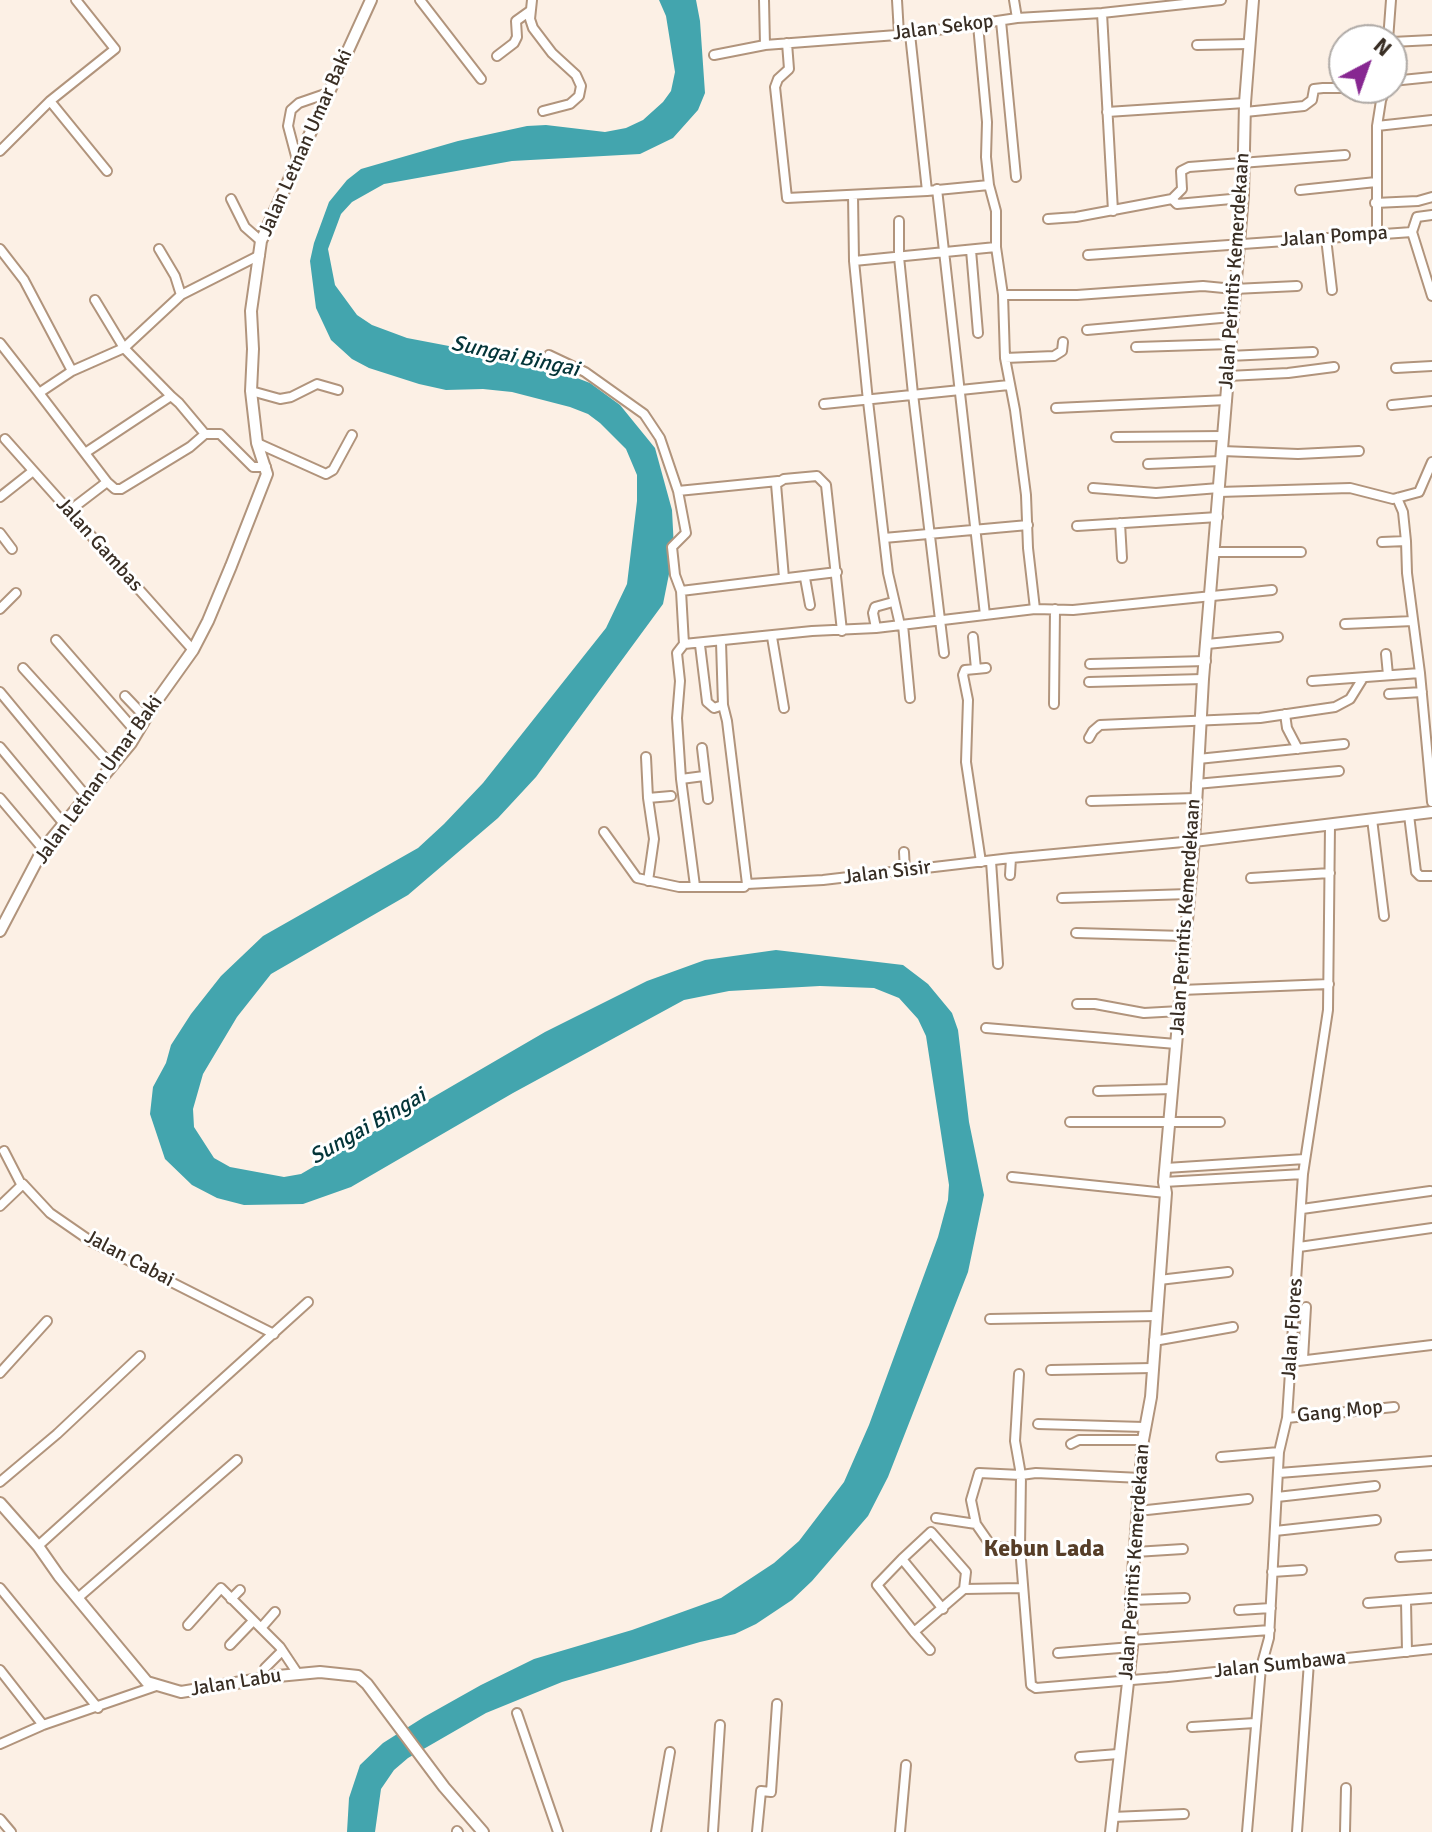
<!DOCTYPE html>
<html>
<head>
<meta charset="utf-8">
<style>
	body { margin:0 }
	#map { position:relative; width:1432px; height:1832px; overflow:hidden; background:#fcf0e5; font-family:Signika,sans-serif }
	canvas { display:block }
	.north { position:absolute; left:1328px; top:24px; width:80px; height:80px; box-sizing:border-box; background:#fff; border:2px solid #b0aba7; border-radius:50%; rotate:41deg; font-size:22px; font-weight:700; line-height:32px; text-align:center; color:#392e24 }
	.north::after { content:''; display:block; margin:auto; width:28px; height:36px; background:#872791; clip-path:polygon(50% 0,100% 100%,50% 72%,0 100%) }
</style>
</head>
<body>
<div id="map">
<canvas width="1432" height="1832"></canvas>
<div class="north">N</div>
</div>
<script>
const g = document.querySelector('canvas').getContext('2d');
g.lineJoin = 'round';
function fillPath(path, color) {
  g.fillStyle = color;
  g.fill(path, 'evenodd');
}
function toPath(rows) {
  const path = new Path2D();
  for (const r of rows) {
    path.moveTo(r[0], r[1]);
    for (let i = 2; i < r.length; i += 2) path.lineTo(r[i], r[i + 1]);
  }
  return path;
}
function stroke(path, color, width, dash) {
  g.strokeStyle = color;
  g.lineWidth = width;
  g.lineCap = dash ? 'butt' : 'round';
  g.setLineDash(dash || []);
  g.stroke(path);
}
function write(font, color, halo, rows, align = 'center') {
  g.font = font + ' Signika,sans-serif';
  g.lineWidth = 6;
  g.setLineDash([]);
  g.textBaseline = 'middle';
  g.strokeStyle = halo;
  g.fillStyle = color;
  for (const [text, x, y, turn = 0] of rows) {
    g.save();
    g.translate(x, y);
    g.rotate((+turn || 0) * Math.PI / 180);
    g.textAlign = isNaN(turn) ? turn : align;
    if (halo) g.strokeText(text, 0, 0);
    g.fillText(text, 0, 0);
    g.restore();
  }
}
fillPath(toPath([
	[659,0,696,0,700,21,705,93,698,110,673,138,640,154,512,161,384,184,352,202,341,214,328,249,335,285,357,315,372,325,407,338,538,363,590,383,620,405,655,448,672,510,674,549,663,604,536,777,498,818,408,895,271,974,237,1017,203,1074,193,1109,194,1127,214,1158,230,1167,284,1177,301,1174,545,1032,647,981,705,960,776,950,903,965,928,984,952,1013,958,1030,969,1122,984,1195,968,1272,888,1477,868,1516,812,1581,792,1600,756,1624,735,1634,700,1642,562,1682,486,1713,408,1758,394,1770,381,1789,375,1832,347,1832,349,1798,360,1765,383,1743,424,1717,481,1685,534,1659,632,1630,721,1598,774,1563,799,1541,844,1482,869,1425,938,1237,948,1200,949,1185,926,1036,918,1019,899,998,874,988,820,986,729,991,684,1000,513,1093,351,1187,303,1204,244,1205,217,1198,192,1185,165,1159,150,1114,153,1087,166,1063,171,1045,191,1014,221,976,263,936,418,848,444,824,483,783,606,628,627,584,637,501,637,475,626,449,600,423,588,414,570,407,512,392,483,389,446,390,419,384,369,368,352,359,331,340,316,308,310,261,314,243,329,202,347,180,361,169,458,141,527,126,546,125,605,132,626,128,643,120,663,102,671,91,675,72,666,16]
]), '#43a5ae');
const minor = toPath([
	[420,0,481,79],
	[532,0,530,19,533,28,552,53,576,75,581,86,579,96,570,104,543,111],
	[764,0,765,45],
	[897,0,899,34],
	[1014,0,1017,18],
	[1102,13,1113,211],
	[1001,21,1016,177],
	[978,25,987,122,986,157,989,185,996,211,996,247,1003,295,1005,358,1015,410,1026,495,1028,548,1035,609],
	[910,34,927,191],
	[1388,40,1391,0],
	[1392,42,1432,40],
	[787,43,789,69,778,79,775,87,787,198,927,191,989,185],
	[1197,45,1249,44],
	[714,55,765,45,910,34,1017,18,1102,13,1221,0],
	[497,56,514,43,517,37,516,21,530,11],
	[1392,81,1432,77],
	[50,101,107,171],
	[1107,112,1245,103],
	[1245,112,1304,106,1312,100,1314,89,1323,88,1343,88,1357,96,1382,98],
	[1377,126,1432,120],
	[0,151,50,101,115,49,76,0],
	[297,160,288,126,291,110,299,103,328,93],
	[937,189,985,615],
	[1300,190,1376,182],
	[853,195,854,261,868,401,888,573,900,625],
	[231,199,245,227,261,241],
	[1172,199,1182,189,1181,171,1189,167,1345,155],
	[1375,203,1418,201,1432,197],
	[1048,219,1076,217,1172,199,1177,204,1242,198],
	[899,221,899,257,913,394,944,653],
	[1412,232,1432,296],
	[1412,232,1417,217,1432,215],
	[1377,235,1377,126,1383,88],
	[1326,238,1332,290],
	[0,249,24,280,72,371],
	[159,249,175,276,181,295,260,255],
	[971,250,978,333],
	[1088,255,1412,232],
	[854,261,996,247],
	[1003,295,1077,295,1203,286,1234,289,1297,286],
	[1087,330,1232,317],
	[0,343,39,393],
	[1136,347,1231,344],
	[549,355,585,372,644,414,660,438,678,491,686,533,672,547,675,575,681,591,684,644,677,653,680,681,677,718,681,779,695,886],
	[1229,356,1313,352],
	[1005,358,1054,356,1062,351,1063,342],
	[1396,368,1432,366],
	[1228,376,1288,373,1334,367],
	[251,391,280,399,291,397,317,384,338,390],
	[824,404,1009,385],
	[1392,405,1432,401],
	[1056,408,1227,400],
	[205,434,220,434,253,467,266,467],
	[1116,437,1223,436],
	[5,439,193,650],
	[257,443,326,474,333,470,352,435],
	[1222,451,1298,454,1359,451],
	[85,453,171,396,124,348,95,300],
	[1148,464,1221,461],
	[107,482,115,489,121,489,190,447,205,434,179,403,171,396],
	[1093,488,1156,493,1219,488],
	[678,491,778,481],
	[1219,492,1350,488,1393,499,1419,492,1432,462],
	[0,497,33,471],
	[1397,498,1403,512,1406,541,1407,573,1420,673,1432,802],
	[69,511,107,482,39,393,72,371,124,348,181,295],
	[1120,523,1122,558],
	[1077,526,1218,517],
	[0,533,12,549],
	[884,538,1028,525],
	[1382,542,1406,541],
	[1214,552,1301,552],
	[784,578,776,484,784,479,817,476,826,485,842,631],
	[805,578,810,605],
	[681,591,837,572],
	[0,609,16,593],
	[1345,624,1413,621],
	[903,625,910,698],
	[876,628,873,613,875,607,893,602],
	[772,637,784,708],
	[973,637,976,669,986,668],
	[56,640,137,733],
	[721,642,723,705,727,721,747,884],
	[684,644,812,631,876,628,1035,609,1073,610,1272,590],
	[1207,644,1278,637],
	[700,645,707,702,714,708,723,705],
	[1386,654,1388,675],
	[1090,664,1206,661],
	[23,668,112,766],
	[976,669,965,670,963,675,968,700,966,762,981,862],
	[1312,681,1420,673],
	[1089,682,1203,679],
	[0,692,87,797],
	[1389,694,1422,692],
	[125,696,146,718],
	[1054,704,1055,609],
	[1285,714,1287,728,1298,749],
	[1089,738,1093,731,1100,725,1260,718,1335,707,1350,699,1363,678],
	[0,747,64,824],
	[702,748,708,799],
	[646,757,648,798],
	[1198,759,1344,744],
	[681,779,704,776],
	[1196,784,1339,771],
	[0,798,43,849],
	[1091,801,1196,798],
	[1409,815,1416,872,1420,876,1432,876],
	[1372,819,1384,916],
	[604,832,637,878,679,887,744,887,747,884,823,880,1011,858,1194,841],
	[904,852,905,871],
	[991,861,998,964],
	[1010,875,1011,858],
	[1251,878,1330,873],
	[648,881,654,839,648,798,671,796],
	[1062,898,1189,894],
	[1076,933,1184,936],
	[1181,990,1329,984],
	[1077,1004,1095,1004,1144,1013,1180,1011],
	[986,1028,1176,1044],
	[1098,1091,1173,1089],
	[1070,1122,1220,1122],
	[4,1151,21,1184],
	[1166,1168,1305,1159],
	[1012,1177,1166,1193],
	[1164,1182,1303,1174],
	[0,1206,23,1184,50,1213,92,1242,274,1334],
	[1302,1209,1430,1191],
	[1299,1247,1432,1228],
	[1159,1280,1228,1272],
	[990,1319,1156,1316],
	[1154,1341,1233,1327],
	[1303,1359,1306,1307],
	[1290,1362,1432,1345],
	[1051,1370,1152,1368],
	[0,1373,47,1321],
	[1287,1418,1394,1407],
	[1038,1424,1144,1427],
	[1071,1444,1079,1440,1143,1440],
	[1221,1457,1279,1452],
	[1279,1473,1432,1461],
	[1141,1478,1036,1473,1021,1475,1020,1547,1031,1685,1036,1688,1168,1677,1432,1649],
	[0,1482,57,1434,140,1356],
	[1277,1497,1375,1486],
	[1138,1511,1248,1499],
	[936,1518,976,1524,971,1500,979,1473,1021,1475,1015,1441,1019,1374],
	[976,1524,992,1547,1020,1547],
	[1275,1531,1376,1520],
	[38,1546,308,1302],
	[1135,1552,1183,1549],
	[1400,1557,1432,1555],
	[902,1559,931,1532,966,1572,964,1589],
	[1272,1572,1302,1570],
	[0,1588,98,1708],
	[79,1597,237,1460],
	[231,1599,240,1590],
	[1131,1600,1185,1598],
	[1406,1601,1407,1652],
	[1368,1603,1432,1598],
	[1239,1610,1271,1608],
	[188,1625,221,1588,280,1647,298,1674],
	[261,1628,275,1612],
	[914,1632,877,1585,902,1559,943,1609],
	[1132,1640,1270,1630],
	[230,1645,253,1621],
	[930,1650,914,1632,964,1589,1023,1588],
	[1058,1653,1132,1647],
	[265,1668,282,1651],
	[0,1670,43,1725],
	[517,1713,558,1832],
	[1192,1727,1255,1723],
	[0,1744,43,1725,156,1686],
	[1080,1757,1118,1754],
	[1112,1817,1184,1814],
	[0,1819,11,1832],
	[457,1831,458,1832],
	[656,1832,670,1752],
	[713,1832,720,1725],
	[757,1832,761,1791,771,1792,777,1704],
	[900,1832,906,1765],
	[1247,1832,1261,1667,1269,1638,1279,1452,1287,1418,1303,1174,1328,1010,1330,825],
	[1297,1832,1309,1662],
	[1345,1832,1346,1788]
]);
const tertiary = toPath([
	[1194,841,1432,812],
	[0,931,43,849,131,743,153,706,193,650,208,621,231,566,267,474,257,443,251,391,253,349,251,311,261,241,371,0],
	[0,1503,38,1546,59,1576,147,1682,181,1692,278,1676,320,1672,358,1676,367,1684,444,1787,483,1832],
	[1111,1832,1132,1647,1131,1600,1143,1440,1151,1397,1166,1193,1164,1182,1194,841,1203,679,1243,195,1245,103,1253,0]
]);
stroke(minor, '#b1947c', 12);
stroke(tertiary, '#b1947c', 14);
stroke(minor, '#fff', 8);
stroke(tertiary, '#fff', 10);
write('20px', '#392e24', '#fff', [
	["Jalan Sekop",943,28,-7],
	["Jalan Letnan Umar Baki",306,143,-66],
	["Jalan Pompa",1334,237,-4],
	["Jalan Perintis Kemerdekaan",1235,271,-86],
	["Jalan Gambas",99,545,48],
	["Jalan Letnan Umar Baki",99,780,-54],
	["Jalan Sisir",887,873,-7],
	["Jalan Perintis Kemerdekaan",1186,917,-86],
	["Jalan Cabai",129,1259,28],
	["Jalan Flores",1293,1329,-86],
	["Gang Mop",1340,1412,-6],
	["Jalan Perintis Kemerdekaan",1135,1562,-86],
	["Jalan Sumbawa",1280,1665,-6],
	["Jalan Labu",236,1683,-9]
]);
write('italic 22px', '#033438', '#fff', [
	["Sungai Bingai",515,357,12],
	["Sungai Bingai",368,1127,-30]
]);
write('bold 24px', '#573e28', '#fff', [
	["Kebun Lada",1044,1550]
]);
</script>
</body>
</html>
